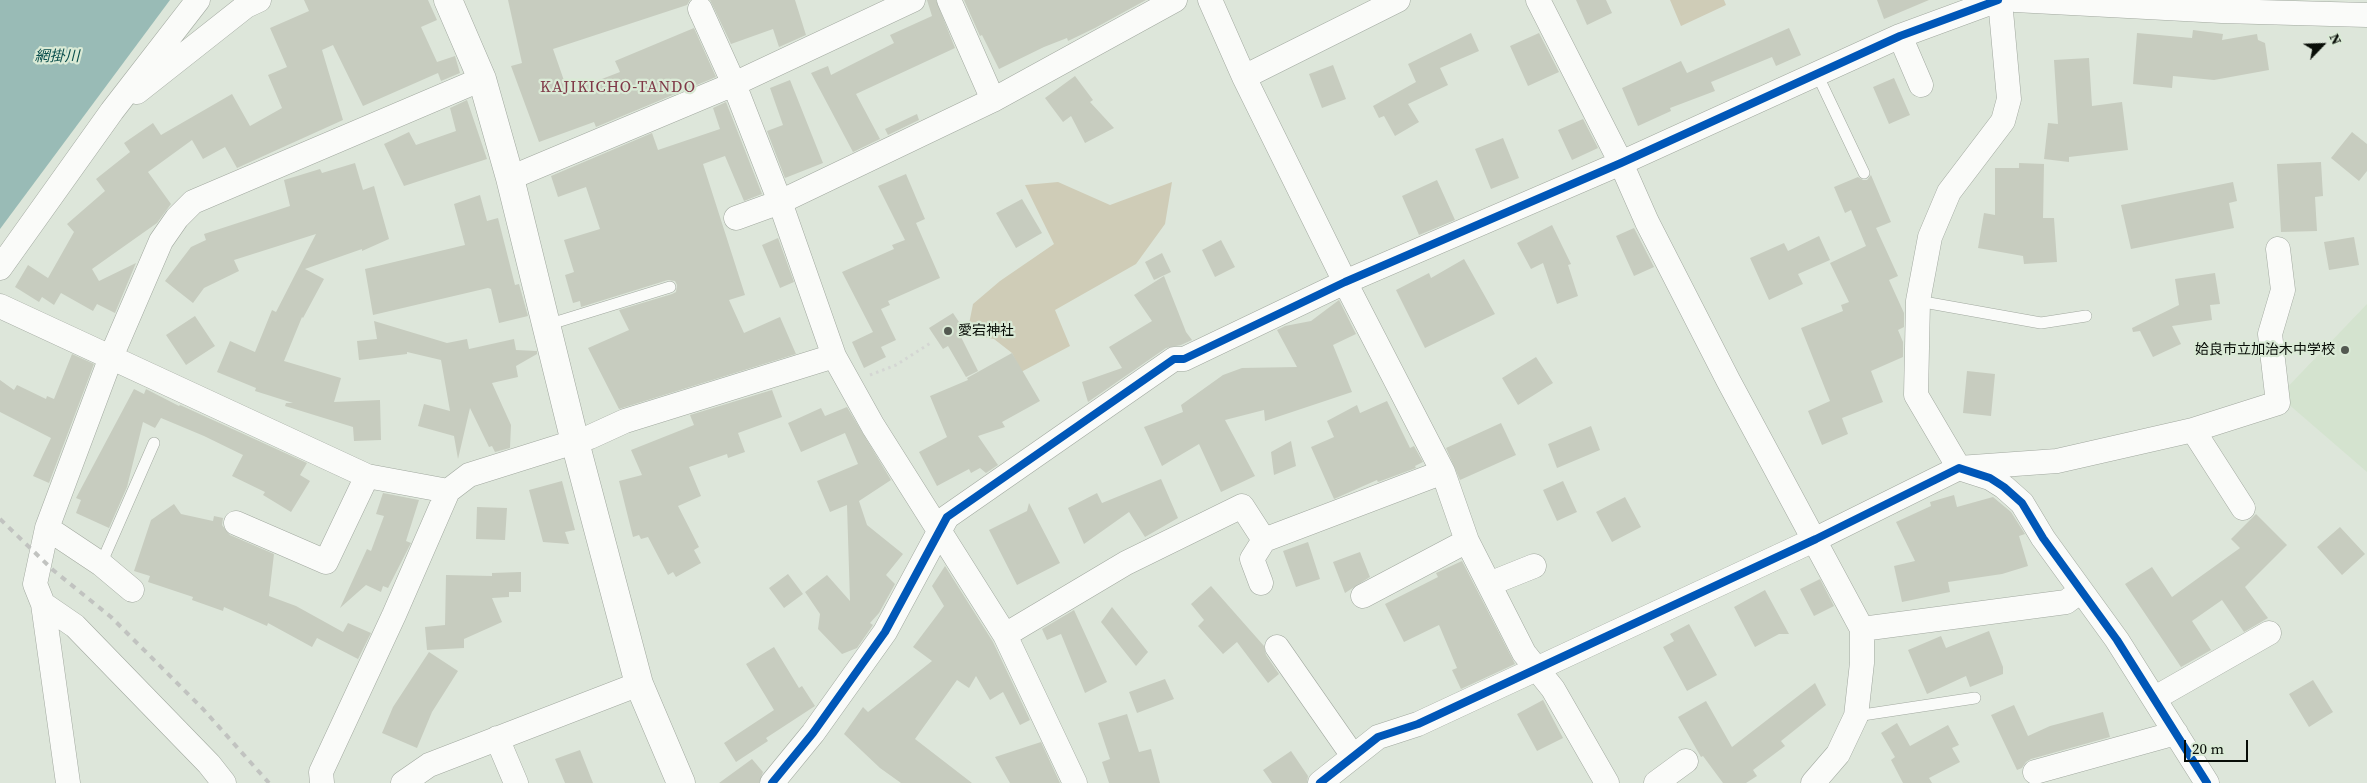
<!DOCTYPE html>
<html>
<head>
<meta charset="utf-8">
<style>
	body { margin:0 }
	#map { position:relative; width:2367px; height:783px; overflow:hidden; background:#dde6da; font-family:"Source Serif 4",serif }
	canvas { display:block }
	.north { position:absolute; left:2297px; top:20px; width:50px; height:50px; -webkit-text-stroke:4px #daead6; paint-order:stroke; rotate:66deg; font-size:14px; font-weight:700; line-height:20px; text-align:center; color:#080d07 }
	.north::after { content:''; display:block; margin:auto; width:18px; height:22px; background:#080d07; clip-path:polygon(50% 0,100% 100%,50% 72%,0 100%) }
	.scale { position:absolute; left:2184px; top:740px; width:64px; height:22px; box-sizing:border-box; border:2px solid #080d07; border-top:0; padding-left:6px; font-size:15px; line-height:18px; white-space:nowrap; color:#080d07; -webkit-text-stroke:4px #daead6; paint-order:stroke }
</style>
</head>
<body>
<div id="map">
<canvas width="2367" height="783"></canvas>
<div class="north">N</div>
<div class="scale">20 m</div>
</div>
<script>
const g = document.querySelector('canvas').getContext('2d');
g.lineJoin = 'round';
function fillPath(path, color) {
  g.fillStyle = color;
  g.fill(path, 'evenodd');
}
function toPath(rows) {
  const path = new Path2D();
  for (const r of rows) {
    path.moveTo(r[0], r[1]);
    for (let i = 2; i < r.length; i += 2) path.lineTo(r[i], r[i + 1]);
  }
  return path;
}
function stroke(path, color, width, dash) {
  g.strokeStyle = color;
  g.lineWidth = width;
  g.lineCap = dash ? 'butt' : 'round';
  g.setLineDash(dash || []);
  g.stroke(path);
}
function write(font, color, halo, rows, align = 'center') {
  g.font = font + ' "Source Serif 4","Noto Sans JP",serif';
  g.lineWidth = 4.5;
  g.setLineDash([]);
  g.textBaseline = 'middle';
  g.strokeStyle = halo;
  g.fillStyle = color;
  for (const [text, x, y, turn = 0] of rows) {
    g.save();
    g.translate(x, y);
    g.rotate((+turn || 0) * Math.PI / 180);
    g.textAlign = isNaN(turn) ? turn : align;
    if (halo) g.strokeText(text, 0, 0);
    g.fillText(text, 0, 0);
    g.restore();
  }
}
fillPath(toPath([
	[2367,304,2367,472,2279,396]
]), '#d4e3cf');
fillPath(toPath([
	[1670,0,1724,0,1726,5,1681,26],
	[1058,182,1110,205,1172,182,1165,224,1136,264,1055,310,1070,346,1021,372,1012,353,994,339,967,334,973,304,1000,281,1054,244,1025,185]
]), '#cfccb7');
fillPath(toPath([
	[0,0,170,0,0,229]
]), '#99bbb6');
fillPath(toPath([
	[304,0,428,0,437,20,421,27,437,62,455,56,460,73,441,81,438,73,363,106,333,45,322,50,343,120,237,168,225,147,203,159,192,140,148,172,171,204,157,223,92,269,99,281,136,263,115,313,97,304,93,311,61,293,54,305,42,297,39,302,15,287,28,265,48,278,74,232,67,224,105,191,96,179,130,152,124,143,153,123,161,135,232,94,250,126,282,108,268,75,287,67,270,28,309,11],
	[508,0,690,0,687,5,553,49,568,92,620,72,615,61,694,28,716,77,596,127,594,122,539,142,511,66,522,63],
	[710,0,795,0,806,35,779,47,773,29,731,44],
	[927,0,936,0,955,48,856,94,880,139,853,152,811,73,828,66,831,75,894,43,890,35,932,16],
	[964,0,1146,0,1095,28,1068,41,1067,38,1044,47,999,69,982,35,980,36],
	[1576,0,1606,0,1612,13,1587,25],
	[1877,0,1929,0,1884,19],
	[1789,28,1801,55,1776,66,1772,57,1711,82,1715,91,1670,108,1671,111,1638,126,1622,88,1681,61,1687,73],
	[2193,30,2223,34,2222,40,2257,34,2258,40,2265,43,2269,70,2214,80,2173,76,2172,88,2133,84,2137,33,2192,38],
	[1471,33,1479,51,1440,68,1448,85,1408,104,1419,122,1395,136,1384,116,1379,118,1373,106,1416,82,1408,64],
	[1539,33,1559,72,1528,86,1510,46],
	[2089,58,2092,106,2122,102,2128,150,2069,157,2069,162,2044,159,2048,123,2058,124,2054,60],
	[1333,65,1346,99,1322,108,1309,74],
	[1075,76,1093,100,1090,102,1114,128,1085,143,1071,116,1063,122,1045,98],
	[1894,78,1910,115,1889,124,1873,87],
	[790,80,823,163,785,178,767,131,783,125,770,88],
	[467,100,487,159,404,186,384,144,409,132,416,145,456,131,450,108],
	[726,102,762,194,744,201,725,156,703,164,745,295,729,300,744,333,780,317,796,354,619,409,588,348,629,330,619,310,672,294,676,292,677,285,675,281,668,280,581,307,580,301,573,303,565,275,574,272,564,240,600,229,586,187,558,197,551,176,652,133,658,150,720,129,713,108],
	[917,114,919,120,888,135,885,129],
	[1583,119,1598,148,1572,160,1558,130],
	[2352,132,2367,144,2367,171,2359,181,2331,158],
	[1503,138,1519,178,1491,189,1475,149],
	[2321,162,2323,196,2315,197,2317,231,2281,232,2277,164],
	[355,163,363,190,374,186,389,239,362,251,362,249,305,269,324,279,303,318,302,317,284,361,341,378,334,402,380,400,381,440,354,441,353,427,285,406,286,403,293,403,255,391,256,388,217,372,230,341,255,352,272,310,276,312,316,234,234,260,239,271,204,288,193,303,165,281,191,247,206,240,204,234,290,206,284,180,320,169,322,173],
	[2019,163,2044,164,2043,218,2054,218,2057,262,2024,264,2023,256,1978,248,1984,213,1995,215,1995,168,2019,168],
	[906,174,925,219,916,223,940,278,888,301,890,305,881,309,896,340,881,347,886,357,864,368,852,342,873,332,842,272,894,249,892,245,905,240,878,186],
	[1871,175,1891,222,1876,228,1898,276,1889,280,1904,313,1904,327,1898,330,1903,342,1903,357,1871,371,1883,402,1842,418,1848,434,1822,445,1808,411,1830,401,1801,328,1843,311,1841,305,1849,302,1830,263,1866,246,1851,210,1845,213,1834,187,1858,177,1863,180,1867,180],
	[1437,180,1455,220,1419,235,1402,196],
	[2233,182,2237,201,2229,203,2234,228,2131,249,2121,205],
	[480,195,487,221,498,218,515,285,519,284,528,316,499,323,491,289,488,288,373,315,365,269,465,245,454,204],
	[1022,199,1042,233,1016,248,996,213],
	[1552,225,1571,264,1568,265,1578,296,1557,304,1543,263,1531,269,1517,243],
	[1634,228,1654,267,1634,276,1616,236],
	[1819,236,1830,260,1798,274,1803,284,1769,300,1750,258,1784,243,1788,251],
	[2354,237,2359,265,2329,270,2324,242],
	[778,238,794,282,780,288,762,245],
	[1221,240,1235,267,1215,277,1202,250],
	[1162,253,1171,272,1154,280,1145,262],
	[1464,259,1495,314,1425,348,1396,290,1429,273,1431,278],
	[2215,273,2220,304,2210,305,2212,320,2172,326,2181,344,2153,357,2140,331,2133,332,2132,328,2179,305,2175,279],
	[1164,276,1186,332,1192,340,1181,345,1166,348,1088,402,1082,382,1122,368,1109,347,1152,321,1134,295],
	[1339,300,1356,334,1333,345,1352,392,1265,421,1264,410,1225,420,1255,476,1221,492,1199,444,1162,466,1144,427,1183,412,1181,405,1223,375,1242,368,1297,367,1277,330,1285,326,1311,321],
	[953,313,967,334,961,337,978,371,966,377,948,346,943,349,929,328],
	[195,316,215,346,186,365,166,335],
	[374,321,447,343,467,339,469,349,514,339,516,350,537,351,537,354,516,366,518,377,492,383,511,425,510,448,495,452,492,446,489,447,470,408,458,459,454,436,418,426,424,404,450,411,441,360,407,352,407,354,359,360,357,341,377,339],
	[1012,353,1040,401,1002,422,1005,427,978,436,998,465,986,473,980,468,971,473,969,469,937,486,919,452,947,437,930,396,968,380,967,378],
	[72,354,94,364,49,483,33,476,51,438,0,412,0,380,14,390,17,385,46,399,47,396,54,399],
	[1536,357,1553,383,1518,405,1502,378],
	[1967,371,1995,374,1991,416,1963,413],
	[134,389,144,394,146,389,179,406,180,405,307,463,300,475,310,481,291,512,263,495,265,492,232,476,243,455,204,436,161,418,155,428,143,422,127,487,109,528,76,513,81,500,76,498],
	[772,390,782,417,738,433,745,452,728,458,727,454,689,467,701,496,678,506,699,547,694,550,701,563,676,577,673,572,668,575,648,537,641,539,639,535,633,537,619,481,642,475,631,450,694,425,690,415],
	[1387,401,1410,448,1414,446,1423,462,1415,466,1416,468,1378,482,1377,480,1334,499,1311,447,1334,437,1327,421,1357,405,1360,413],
	[847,407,891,480,859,501,867,525,903,554,886,575,895,584,879,613,870,623,873,625,857,648,842,654,818,629,820,614,805,592,827,575,850,601,847,505,830,512,817,481,858,464,845,433,801,452,788,423,821,408,825,416],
	[1501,423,1516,455,1460,480,1446,448],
	[1591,426,1600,450,1557,468,1548,444],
	[1291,441,1296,466,1274,475,1271,452],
	[1161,479,1178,518,1145,537,1129,512,1084,544,1068,508,1097,493,1102,503],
	[562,481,575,530,565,532,569,544,543,542,529,490],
	[1563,481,1577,512,1557,521,1543,490],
	[383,493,419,500,406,541,411,543,388,588,383,586,381,592,366,585,340,608,367,549,371,551,384,516,376,514],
	[1954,495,1957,507,1993,497,2011,512,2025,534,2019,536,2028,566,2002,574,1948,582,1950,592,1902,602,1894,566,1915,561,1896,522,1931,506,1930,502],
	[1625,497,1641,527,1612,542,1596,512],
	[1029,503,1060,563,1017,585,989,530,1027,511],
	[174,504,181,514,213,521,214,516,223,518,222,525,230,535,274,554,269,596,296,606,343,632,348,623,371,633,358,659,317,638,312,647,268,623,267,626,224,607,223,611,192,600,193,597,148,582,150,576,134,571,151,520],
	[477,507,507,508,505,540,476,539],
	[2256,514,2287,545,2245,587,2268,618,2244,632,2222,600,2192,621,2211,650,2181,667,2125,584,2152,567,2172,597,2240,548,2231,539],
	[2340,527,2365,554,2342,575,2317,547],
	[1308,542,1320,579,1296,587,1283,551],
	[1360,552,1370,577,1345,593,1333,562],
	[1462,561,1515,664,1461,689,1452,670,1457,668,1439,625,1404,642,1385,604,1438,577,1436,573],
	[945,566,993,642,1030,720,1020,725,1003,692,990,700,976,676,969,688,957,680,915,739,972,783,901,783,880,768,844,734,863,707,868,712,932,661,913,647,944,606,932,586],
	[521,572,521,592,509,592,509,597,492,598,502,622,464,639,464,648,427,650,425,627,445,625,446,575,492,576,492,573],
	[788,574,803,594,784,608,769,588],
	[1820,579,1834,606,1814,616,1800,589],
	[1211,586,1264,646,1266,655,1279,674,1268,683,1237,642,1223,654,1198,626,1204,620,1191,604],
	[1765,590,1789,634,1779,634,1755,647,1734,607],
	[1112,607,1148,652,1136,666,1101,622],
	[1074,610,1107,682,1085,693,1061,634,1047,640,1042,629],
	[1689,624,1717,675,1687,691,1663,647,1674,641,1670,634],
	[1989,631,2003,667,2003,674,1970,687,1966,676,1927,694,1908,650,1941,636,1946,648],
	[774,647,799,688,802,686,815,706,766,738,768,741,736,762,724,743,774,710,746,664],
	[429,652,458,671,432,712,417,748,382,733,393,707],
	[1165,679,1174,699,1137,713,1129,692],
	[2313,680,2333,712,2309,727,2289,694],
	[1815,683,1826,705,1781,741,1785,746,1753,770,1757,776,1746,783,1723,783,1703,756,1701,757,1678,717,1706,701,1732,747],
	[1543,700,1563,738,1537,751,1517,714],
	[2014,705,2028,736,2050,726,2103,712,2110,737,2031,759,2026,762,2022,768,2017,770,1991,715],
	[1127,714,1139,752,1151,749,1160,783,1109,783,1102,762,1110,759,1098,723],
	[1897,723,1910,746,1948,725,1959,745,1952,748,1960,762,1929,778,1932,783,1903,783,1891,760,1895,757,1881,733],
	[1041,742,1060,783,1010,783,995,757],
	[580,750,593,783,565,783,555,759],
	[1291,751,1308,776,1307,783,1272,783,1263,770],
	[752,759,763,772,759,783,719,783]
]), '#c7ccbf');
const lane = toPath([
	[1817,74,1864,173],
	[1918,301,2041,323,2086,316],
	[547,325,670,287],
	[101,564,154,443],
	[1856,716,1975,698]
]);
const street = toPath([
	[949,0,993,100],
	[1210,0,1244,77,1345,282,1443,472,1467,541,1524,653,1553,689,1607,783],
	[1538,0,1621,163,1647,222,1728,380,1862,629,1862,663,1856,716,1838,754,1813,783],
	[2000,0,2009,99,2003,121,1949,192,1930,237,1918,301,1916,395,1959,468,2057,461,2193,430,2278,403,2270,334,2283,290,2278,249],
	[2015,0,2222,11,2367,15],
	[700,9,734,84,780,202,834,356,873,426,1005,635,1075,783],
	[1900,36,1921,85],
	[1244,77,1398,0],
	[137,92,246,6,259,0],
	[510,178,734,84,913,0],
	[736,218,780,202,993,100,1175,0],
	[0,268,112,111,198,0],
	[0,306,367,476,448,491],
	[2193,430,2243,508],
	[236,523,326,562,367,476],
	[47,528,101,564,132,590],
	[1261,583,1252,559,1264,540],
	[1489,584,1534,566],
	[1363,596,1467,541],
	[43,604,75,626,209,764,224,783],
	[1862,629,2066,602,2081,591],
	[1005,635,1126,563,1242,506,1264,540,1443,472],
	[1277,647,1353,756],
	[2155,698,2269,633],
	[497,738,516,783],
	[2035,772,2176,733],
	[68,783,43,604,35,584,47,528,111,357,161,241,177,218,193,202,482,79],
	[322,783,321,772,394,615,448,491,469,475,590,437,625,421,834,356],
	[403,783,429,765,639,684],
	[772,783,813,733,885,632,947,517,1174,359,1184,359,1345,282,1621,163,1900,36,1998,0],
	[1320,783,1378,737,1418,724,1816,539,1959,468,1990,478,2004,487,2022,503,2043,538,2117,640,2207,783],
	[1656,783,1686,761]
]);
const secondary = toPath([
	[448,0,482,79,510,178,575,442,639,684,681,783]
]);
stroke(lane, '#a1a89f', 12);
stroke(street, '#a1a89f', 25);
stroke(secondary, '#a1a89f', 29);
stroke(toPath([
	[870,375,896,365,932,342]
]), '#d4d6d3', 3, [2.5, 4]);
stroke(lane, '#fafbf9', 11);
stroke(street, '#fafbf9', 24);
stroke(secondary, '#fafbf9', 28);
stroke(toPath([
	[0,519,53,570,111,617,203,709,269,783]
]), '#c1c3c0', 4, [6, 6]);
stroke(toPath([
	[772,783,813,733,885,632,947,517,1174,359,1184,359,1345,282,1621,163,1900,36,1998,0],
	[1320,783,1378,737,1418,724,1816,539,1959,468,1990,478,2004,487,2022,503,2043,538,2117,640,2207,783]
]), '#0057b8', 8);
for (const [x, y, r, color] of [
	[948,331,5,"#535951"],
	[2345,350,5,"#535951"]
]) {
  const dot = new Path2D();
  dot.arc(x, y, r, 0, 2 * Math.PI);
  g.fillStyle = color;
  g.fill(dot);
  stroke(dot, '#daead6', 2);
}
write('14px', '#080d07', '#daead6', [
	["愛宕神社",958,331],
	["姶良市立加治木中学校",2335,350,"right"]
], 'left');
write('italic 15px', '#0a4e4c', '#daead6', [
	["網掛川",57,57]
]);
g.letterSpacing = '1px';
write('16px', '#7f3847', '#daead6', [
	["KAJIKICHO-TANDO",618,88]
]);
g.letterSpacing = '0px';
</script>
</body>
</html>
